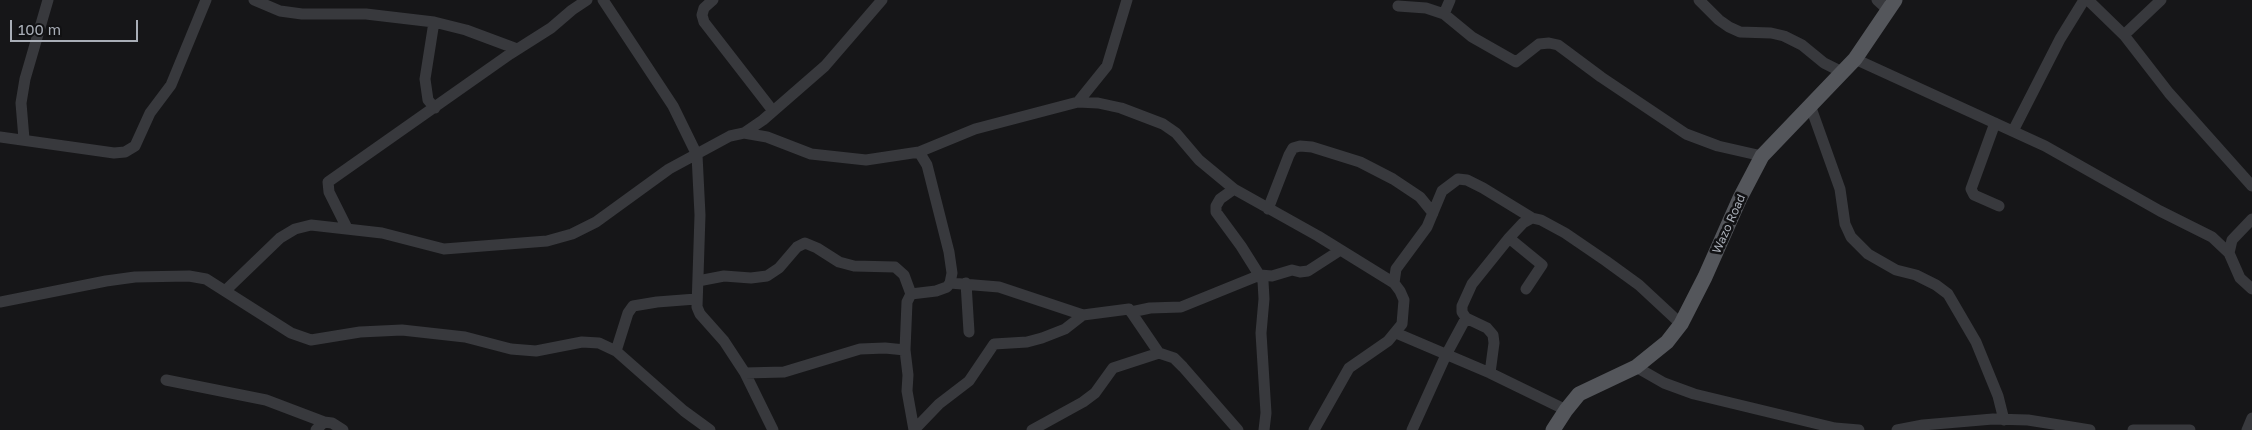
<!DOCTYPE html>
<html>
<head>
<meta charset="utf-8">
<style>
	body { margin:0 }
	#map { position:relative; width:2252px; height:430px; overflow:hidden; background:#161618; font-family:"Golos Text",sans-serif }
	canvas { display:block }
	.scale { position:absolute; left:10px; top:20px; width:128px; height:22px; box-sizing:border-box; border:2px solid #a9aeb7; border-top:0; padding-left:6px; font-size:15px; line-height:18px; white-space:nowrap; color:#a9aeb7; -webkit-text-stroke:4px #111113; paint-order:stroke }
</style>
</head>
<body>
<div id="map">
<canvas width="2252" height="430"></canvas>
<div class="scale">100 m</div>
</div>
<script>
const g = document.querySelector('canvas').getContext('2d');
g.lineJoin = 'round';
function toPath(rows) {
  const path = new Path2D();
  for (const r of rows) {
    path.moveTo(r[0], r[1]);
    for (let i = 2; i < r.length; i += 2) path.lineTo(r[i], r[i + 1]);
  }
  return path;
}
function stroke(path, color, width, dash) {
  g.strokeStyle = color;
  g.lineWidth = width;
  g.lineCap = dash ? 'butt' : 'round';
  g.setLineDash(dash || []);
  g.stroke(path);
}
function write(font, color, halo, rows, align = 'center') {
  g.font = font + ' "Golos Text",sans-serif';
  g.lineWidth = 5;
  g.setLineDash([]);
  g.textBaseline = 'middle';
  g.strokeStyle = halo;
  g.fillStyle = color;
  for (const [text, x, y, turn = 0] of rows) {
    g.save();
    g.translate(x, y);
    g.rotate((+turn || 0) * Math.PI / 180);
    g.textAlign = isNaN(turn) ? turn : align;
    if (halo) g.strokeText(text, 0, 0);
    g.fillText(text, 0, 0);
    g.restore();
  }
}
stroke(toPath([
	[254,0,280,11,302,14,366,14,434,22,466,30,517,49],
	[603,0,673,106,697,155,700,215,697,307,700,314,724,341,745,373,773,430],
	[713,0,704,8,702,15,704,22,773,111],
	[1699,0,1719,20,1729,27,1740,32,1771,33,1784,36,1802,45,1824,63,1842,72],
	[1877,0,1889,11],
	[2088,0,2124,35,2169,93,2252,186],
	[1398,6,1426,8,1444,14,1472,37,1516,62,1539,44,1549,43,1558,45,1601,77,1686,134,1718,146,1762,156],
	[1444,14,1450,0],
	[434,22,425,79,428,100,435,108],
	[2124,35,2161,0],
	[1855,59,2045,146,2160,211,2212,237,2229,253],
	[1078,102,1107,66,1127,0],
	[1810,105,1840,189,1845,224,1851,237,1868,254,1896,270,1916,275,1936,285,1948,294,1976,342,1998,396,2004,420],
	[1995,123,1971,189,1974,195,1999,206],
	[2013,131,2060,39,2084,0],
	[744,133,763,120,825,66,882,0],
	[0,137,114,153,125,152,135,146,150,113,171,85,206,0],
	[24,139,21,103,25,79,48,0],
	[1234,189,1220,199,1216,206,1216,212,1241,246,1263,281,1264,299,1261,333,1266,413,1264,430],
	[1268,209,1289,155,1293,148,1300,146,1312,147,1360,162,1393,179,1420,197,1433,213],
	[2252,219,2232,240,2229,253,2240,278,2252,289],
	[347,228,329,192,328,182,510,54,551,28,572,10,587,0],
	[1509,238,1542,265,1526,289],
	[698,281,724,276,751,278,767,276,779,268,797,247,805,243,817,248,839,262,854,266,895,267,904,275,911,294],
	[950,283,999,287,1083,315,1129,309,1159,353],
	[966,283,969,332],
	[1394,283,1396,269,1427,227,1442,191,1458,179,1467,180,1483,188,1532,218],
	[225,291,280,238,295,229,311,225,382,233,444,249,547,241,572,234,596,222,669,169,730,136,744,133,767,137,811,154,866,160,919,152,975,129,1078,102,1098,103,1121,108,1163,124,1176,133,1199,160,1234,189,1318,236,1394,283,1400,291,1404,300,1402,324,1388,341,1349,368,1314,430],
	[0,302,106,281,135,277,189,276,206,279,291,333,311,340,360,332,402,330,465,337,511,349,536,351,582,342,599,343,616,351,684,411,710,430],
	[1131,312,1150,308,1181,307,1260,275,1272,276,1292,270,1300,272,1308,271,1339,251],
	[1396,333,1490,373,1566,410],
	[616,351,628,313,633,306,657,302,696,299],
	[1636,367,1664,383,1694,394,1835,428,1859,430],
	[745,373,784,372,860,349,885,348,905,350],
	[1490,373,1494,343,1493,335,1487,328,1466,318,1462,312,1462,306,1472,284,1509,238,1523,223,1532,218,1541,220,1565,233,1606,261,1639,285,1681,324],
	[166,380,266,400,324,422],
	[316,430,324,422,332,423,343,430],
	[914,430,907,391,908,375,905,350,907,302,911,294,936,291,947,287,950,283,952,273,949,252,927,165,919,152],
	[914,430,939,404,969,381,994,344,1027,342,1042,338,1065,329,1083,315],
	[1032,430,1083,402,1095,393,1113,368,1159,353,1174,358,1183,367,1238,430],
	[1412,430,1446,355,1466,318],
	[1897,430,1923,425,1993,419,2028,420,2090,430],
	[2133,430,2190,430],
	[2247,430,2252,418]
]), '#38393d', 11);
stroke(toPath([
	[1553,430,1566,410,1579,394,1636,367,1667,342,1681,324,1705,277,1740,198,1762,156,1855,59,1895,0]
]), '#54565b', 15);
write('12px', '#a9aeb7', '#111113', [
	["Wazo Road",1729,224,-66]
]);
</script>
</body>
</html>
